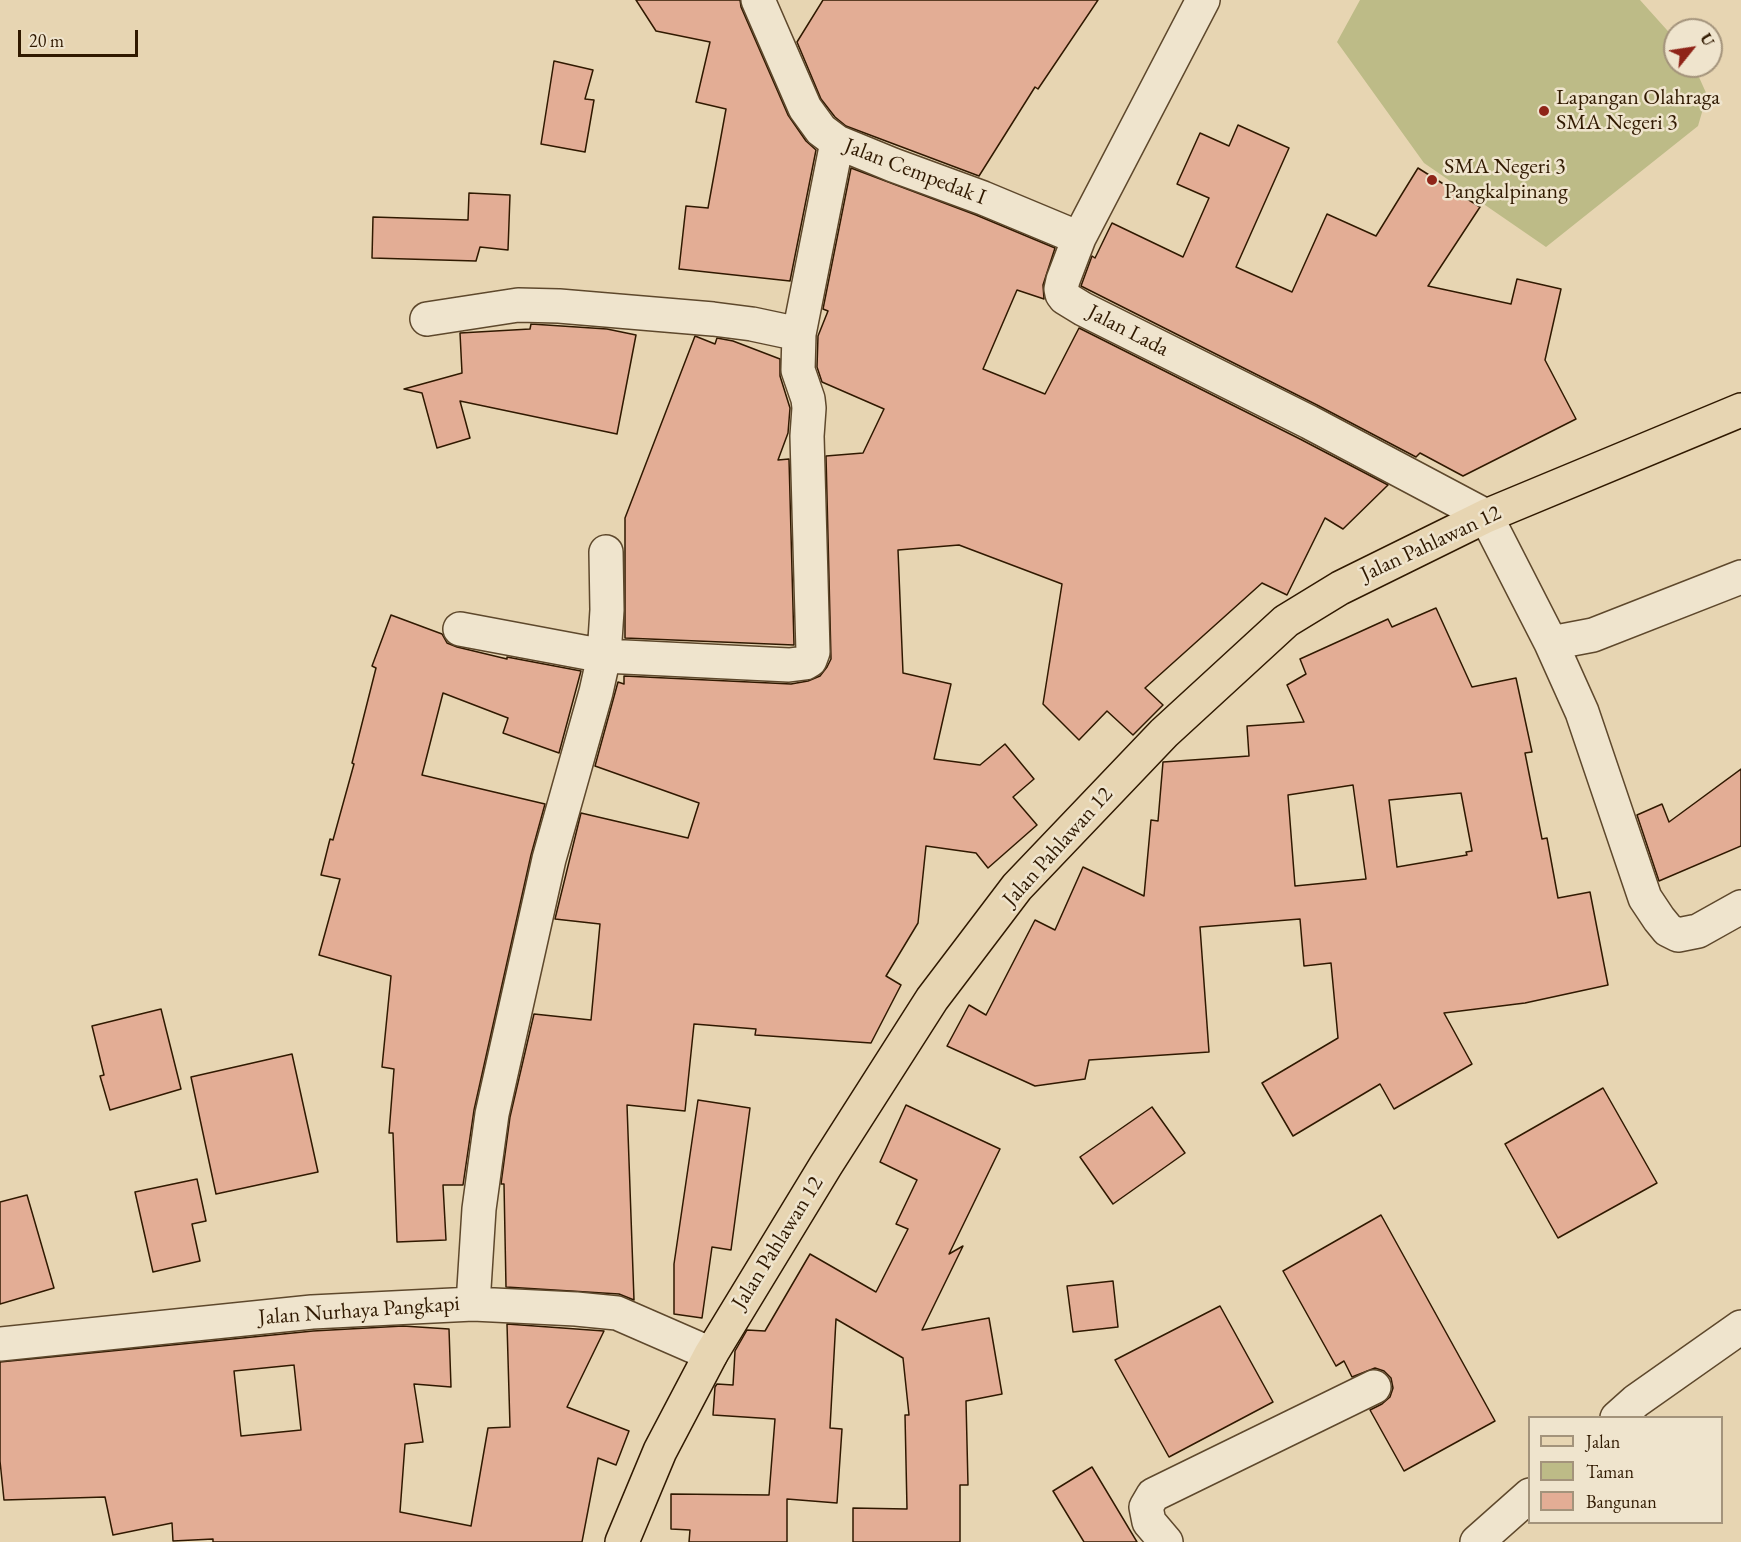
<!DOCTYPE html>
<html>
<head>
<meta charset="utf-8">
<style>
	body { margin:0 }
	#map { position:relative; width:1741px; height:1542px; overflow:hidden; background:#e7d5b2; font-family:"EB Garamond",serif }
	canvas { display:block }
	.legend { position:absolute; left:1528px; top:1416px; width:195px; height:108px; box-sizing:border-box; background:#efe4cd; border:2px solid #a3937b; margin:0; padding:8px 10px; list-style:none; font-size:18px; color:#301900 }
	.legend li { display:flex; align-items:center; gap:12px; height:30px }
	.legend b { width:30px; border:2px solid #a3937b }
	.north { position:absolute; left:1663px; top:18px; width:60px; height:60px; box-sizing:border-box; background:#efe4cd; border:2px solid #a3937b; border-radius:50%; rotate:60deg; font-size:16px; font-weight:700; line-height:24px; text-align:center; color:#301900 }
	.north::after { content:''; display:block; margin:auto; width:21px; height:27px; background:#8f2418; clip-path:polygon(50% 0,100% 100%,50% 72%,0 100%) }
	.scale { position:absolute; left:18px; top:30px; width:120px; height:27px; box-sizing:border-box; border:3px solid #301900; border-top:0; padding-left:8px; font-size:18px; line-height:21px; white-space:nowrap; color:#301900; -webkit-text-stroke:4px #efe4cd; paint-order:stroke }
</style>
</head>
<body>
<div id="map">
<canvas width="1741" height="1542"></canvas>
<ul class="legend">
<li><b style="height:8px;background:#e7d5b2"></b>Jalan</li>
<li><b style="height:16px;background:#bdbb87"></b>Taman</li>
<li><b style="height:16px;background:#e3ad95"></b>Bangunan</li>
</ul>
<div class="north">U</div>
<div class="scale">20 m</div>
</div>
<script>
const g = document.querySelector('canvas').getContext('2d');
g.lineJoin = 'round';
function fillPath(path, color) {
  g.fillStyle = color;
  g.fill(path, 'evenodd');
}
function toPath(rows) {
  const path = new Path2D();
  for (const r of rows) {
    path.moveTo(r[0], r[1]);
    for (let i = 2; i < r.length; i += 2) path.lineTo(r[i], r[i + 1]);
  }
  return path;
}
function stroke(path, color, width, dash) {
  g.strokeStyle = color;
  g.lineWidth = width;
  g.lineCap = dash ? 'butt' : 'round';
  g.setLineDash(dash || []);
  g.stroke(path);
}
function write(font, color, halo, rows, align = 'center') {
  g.font = font + ' "EB Garamond",serif';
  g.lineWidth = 5;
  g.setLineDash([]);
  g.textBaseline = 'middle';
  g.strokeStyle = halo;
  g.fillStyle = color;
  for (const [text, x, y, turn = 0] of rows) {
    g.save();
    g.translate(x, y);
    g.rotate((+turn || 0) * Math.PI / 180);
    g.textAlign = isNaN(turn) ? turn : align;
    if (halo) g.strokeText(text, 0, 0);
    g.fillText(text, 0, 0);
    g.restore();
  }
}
fillPath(toPath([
	[1360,0,1640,0,1675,39,1675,66,1694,66,1707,95,1698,126,1546,247,1424,163,1337,42]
]), '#bdbb87');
const building = toPath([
	[636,0,740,0,741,7,788,115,806,141,816,150,790,281,679,269,686,206,708,208,726,109,696,102,710,42,656,31,636,0],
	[823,0,1098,0,1038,89,1035,87,979,176,846,126,835,117,821,99,797,42,823,0],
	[554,61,593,70,585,99,594,100,585,152,541,144,554,61],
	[1238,125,1289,148,1236,267,1292,292,1327,214,1376,236,1418,168,1480,207,1428,286,1511,304,1517,279,1561,289,1545,360,1576,419,1463,476,1420,453,1416,457,1317,405,1081,286,1092,256,1095,258,1112,223,1183,257,1209,198,1177,184,1200,133,1229,146,1238,125],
	[851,168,976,215,1055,248,1043,285,1044,299,1017,290,983,369,1045,394,1079,328,1300,439,1388,485,1343,529,1325,518,1287,595,1262,583,1145,688,1163,705,1133,735,1107,711,1079,740,1043,704,1062,584,959,545,898,550,903,673,951,684,934,759,980,765,1005,744,1034,779,1013,797,1037,825,988,868,976,853,926,846,918,923,886,976,901,985,871,1043,755,1035,756,1029,694,1024,685,1111,627,1105,634,1300,619,1294,506,1287,504,1184,501,1184,510,1117,534,1014,591,1020,600,924,555,919,581,813,688,838,699,803,595,766,618,682,624,684,624,676,791,684,808,681,820,676,827,667,831,659,826,456,863,453,884,409,822,382,817,367,818,336,828,311,823,309,851,168],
	[469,193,510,195,508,250,480,247,476,261,372,258,373,217,468,220,469,193],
	[531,324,607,329,636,335,617,434,460,401,470,438,437,448,422,393,404,389,462,373,460,333,530,329,531,324],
	[695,336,715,344,717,338,733,341,780,359,780,376,790,408,788,433,778,460,789,459,794,645,625,638,625,518,695,336],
	[1436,608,1472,687,1516,678,1532,752,1525,753,1542,839,1547,838,1558,898,1590,892,1608,985,1525,1003,1444,1013,1472,1064,1394,1109,1380,1084,1293,1136,1262,1083,1338,1038,1331,963,1304,966,1300,919,1200,927,1209,1052,1089,1060,1085,1079,1035,1086,947,1046,969,1005,986,1015,1035,920,1055,930,1083,867,1144,896,1151,820,1158,821,1163,762,1249,756,1247,726,1304,722,1287,685,1306,674,1300,659,1388,619,1392,627,1436,608],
	[1353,785,1366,879,1295,886,1288,795,1353,785],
	[1461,793,1472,851,1466,852,1467,855,1397,867,1389,800,1461,793],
	[391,615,442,634,447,643,457,647,507,659,507,657,581,671,559,753,503,733,508,718,443,693,422,775,545,804,531,855,474,1110,463,1185,443,1185,446,1240,397,1242,393,1133,389,1133,394,1069,382,1067,391,976,319,955,340,879,321,875,330,839,333,840,354,764,352,763,376,668,372,666,391,615],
	[1741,769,1741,846,1659,881,1637,815,1662,804,1669,822,1741,769],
	[161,1009,181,1089,110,1110,100,1076,104,1075,92,1026,161,1009],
	[292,1054,318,1172,216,1194,191,1077,292,1054],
	[1603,1088,1657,1183,1558,1238,1505,1144,1603,1088],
	[698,1100,750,1108,731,1250,712,1247,702,1318,674,1314,674,1264,698,1100],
	[906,1105,1000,1149,949,1254,963,1246,922,1330,989,1318,1002,1394,966,1401,968,1485,960,1485,960,1542,853,1542,853,1508,907,1509,905,1415,909,1415,903,1358,836,1319,830,1428,842,1429,837,1503,787,1499,787,1542,689,1542,690,1530,671,1529,671,1494,769,1495,775,1419,713,1415,715,1387,717,1384,733,1385,735,1351,747,1330,765,1331,810,1254,876,1292,908,1229,896,1224,917,1180,880,1162,906,1105],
	[1152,1107,1185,1153,1113,1204,1080,1157,1152,1107],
	[197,1179,206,1221,192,1224,200,1261,153,1272,135,1192,197,1179],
	[27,1195,54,1288,0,1304,0,1202,27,1195],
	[1381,1215,1495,1421,1404,1471,1370,1410,1382,1404,1390,1397,1393,1388,1391,1378,1384,1371,1375,1368,1352,1377,1344,1361,1336,1366,1283,1271,1381,1215],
	[1113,1281,1118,1327,1073,1332,1067,1286,1113,1281],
	[1220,1306,1273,1402,1169,1457,1115,1360,1220,1306],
	[507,1324,604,1331,567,1407,629,1431,616,1465,598,1458,582,1542,213,1542,213,1539,173,1541,172,1523,113,1535,105,1497,4,1500,0,1461,0,1362,313,1331,403,1326,449,1329,451,1387,414,1384,423,1442,405,1444,400,1512,471,1526,488,1428,510,1427,507,1324],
	[294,1365,301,1430,241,1436,234,1371,294,1365],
	[1092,1467,1137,1542,1084,1542,1053,1491,1092,1467]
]);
fillPath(building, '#e3ad95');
stroke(building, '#301900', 1.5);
const minor = toPath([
	[758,0,805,108,821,130,837,142,893,165,983,198,1079,238],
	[1203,0,1079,238,1063,280,1061,289,1062,294,1065,298,1083,309,1309,422,1486,516,1551,643,1582,712,1645,898,1659,919,1668,930,1678,935,1698,931,1741,907],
	[427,319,518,305,559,306,713,319,752,324,799,334],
	[460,629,604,656,789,665,805,663,810,660,813,652,807,436,809,408,808,399,798,370,799,334,837,142],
	[1551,643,1593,635,1741,577],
	[473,1304,479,1209,492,1114,549,859,596,692,604,656,607,610,606,552],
	[0,1344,312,1312,473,1304,576,1309,617,1313,711,1354],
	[1617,1418,1636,1401,1741,1327],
	[1166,1542,1149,1522,1146,1507,1153,1495,1374,1387],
	[1477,1542,1530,1495]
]);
const major = toPath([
	[622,1542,660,1451,711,1354,826,1165,932,999,1017,887,1164,733,1286,621,1340,588,1486,516,1741,410]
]);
stroke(minor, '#5e482c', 36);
stroke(major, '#301900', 36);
stroke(minor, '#efe4cd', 33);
stroke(major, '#e7d5b2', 33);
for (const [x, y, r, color] of [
	[1544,111,6,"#8f2418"],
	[1432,180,6,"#8f2418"]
]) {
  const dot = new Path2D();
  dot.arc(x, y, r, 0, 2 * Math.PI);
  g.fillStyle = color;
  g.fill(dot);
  stroke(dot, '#efe4cd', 2);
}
write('22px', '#301900', '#efe4cd', [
	["Lapangan Olahraga",1556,98],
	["SMA Negeri 3",1556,123],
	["SMA Negeri 3",1444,167],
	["Pangkalpinang",1444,192]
], 'left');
write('22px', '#301900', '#efe4cd', [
	["Jalan Cempedak I",915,172,21],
	["Jalan Lada",1128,331,27],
	["Jalan Pahlawan 12",1431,544,-25],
	["Jalan Pahlawan 12",1058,847,-48],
	["Jalan Pahlawan 12",778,1243,-58],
	["Jalan Nurhaya Pangkapi",359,1311,-4]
]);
</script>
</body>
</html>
